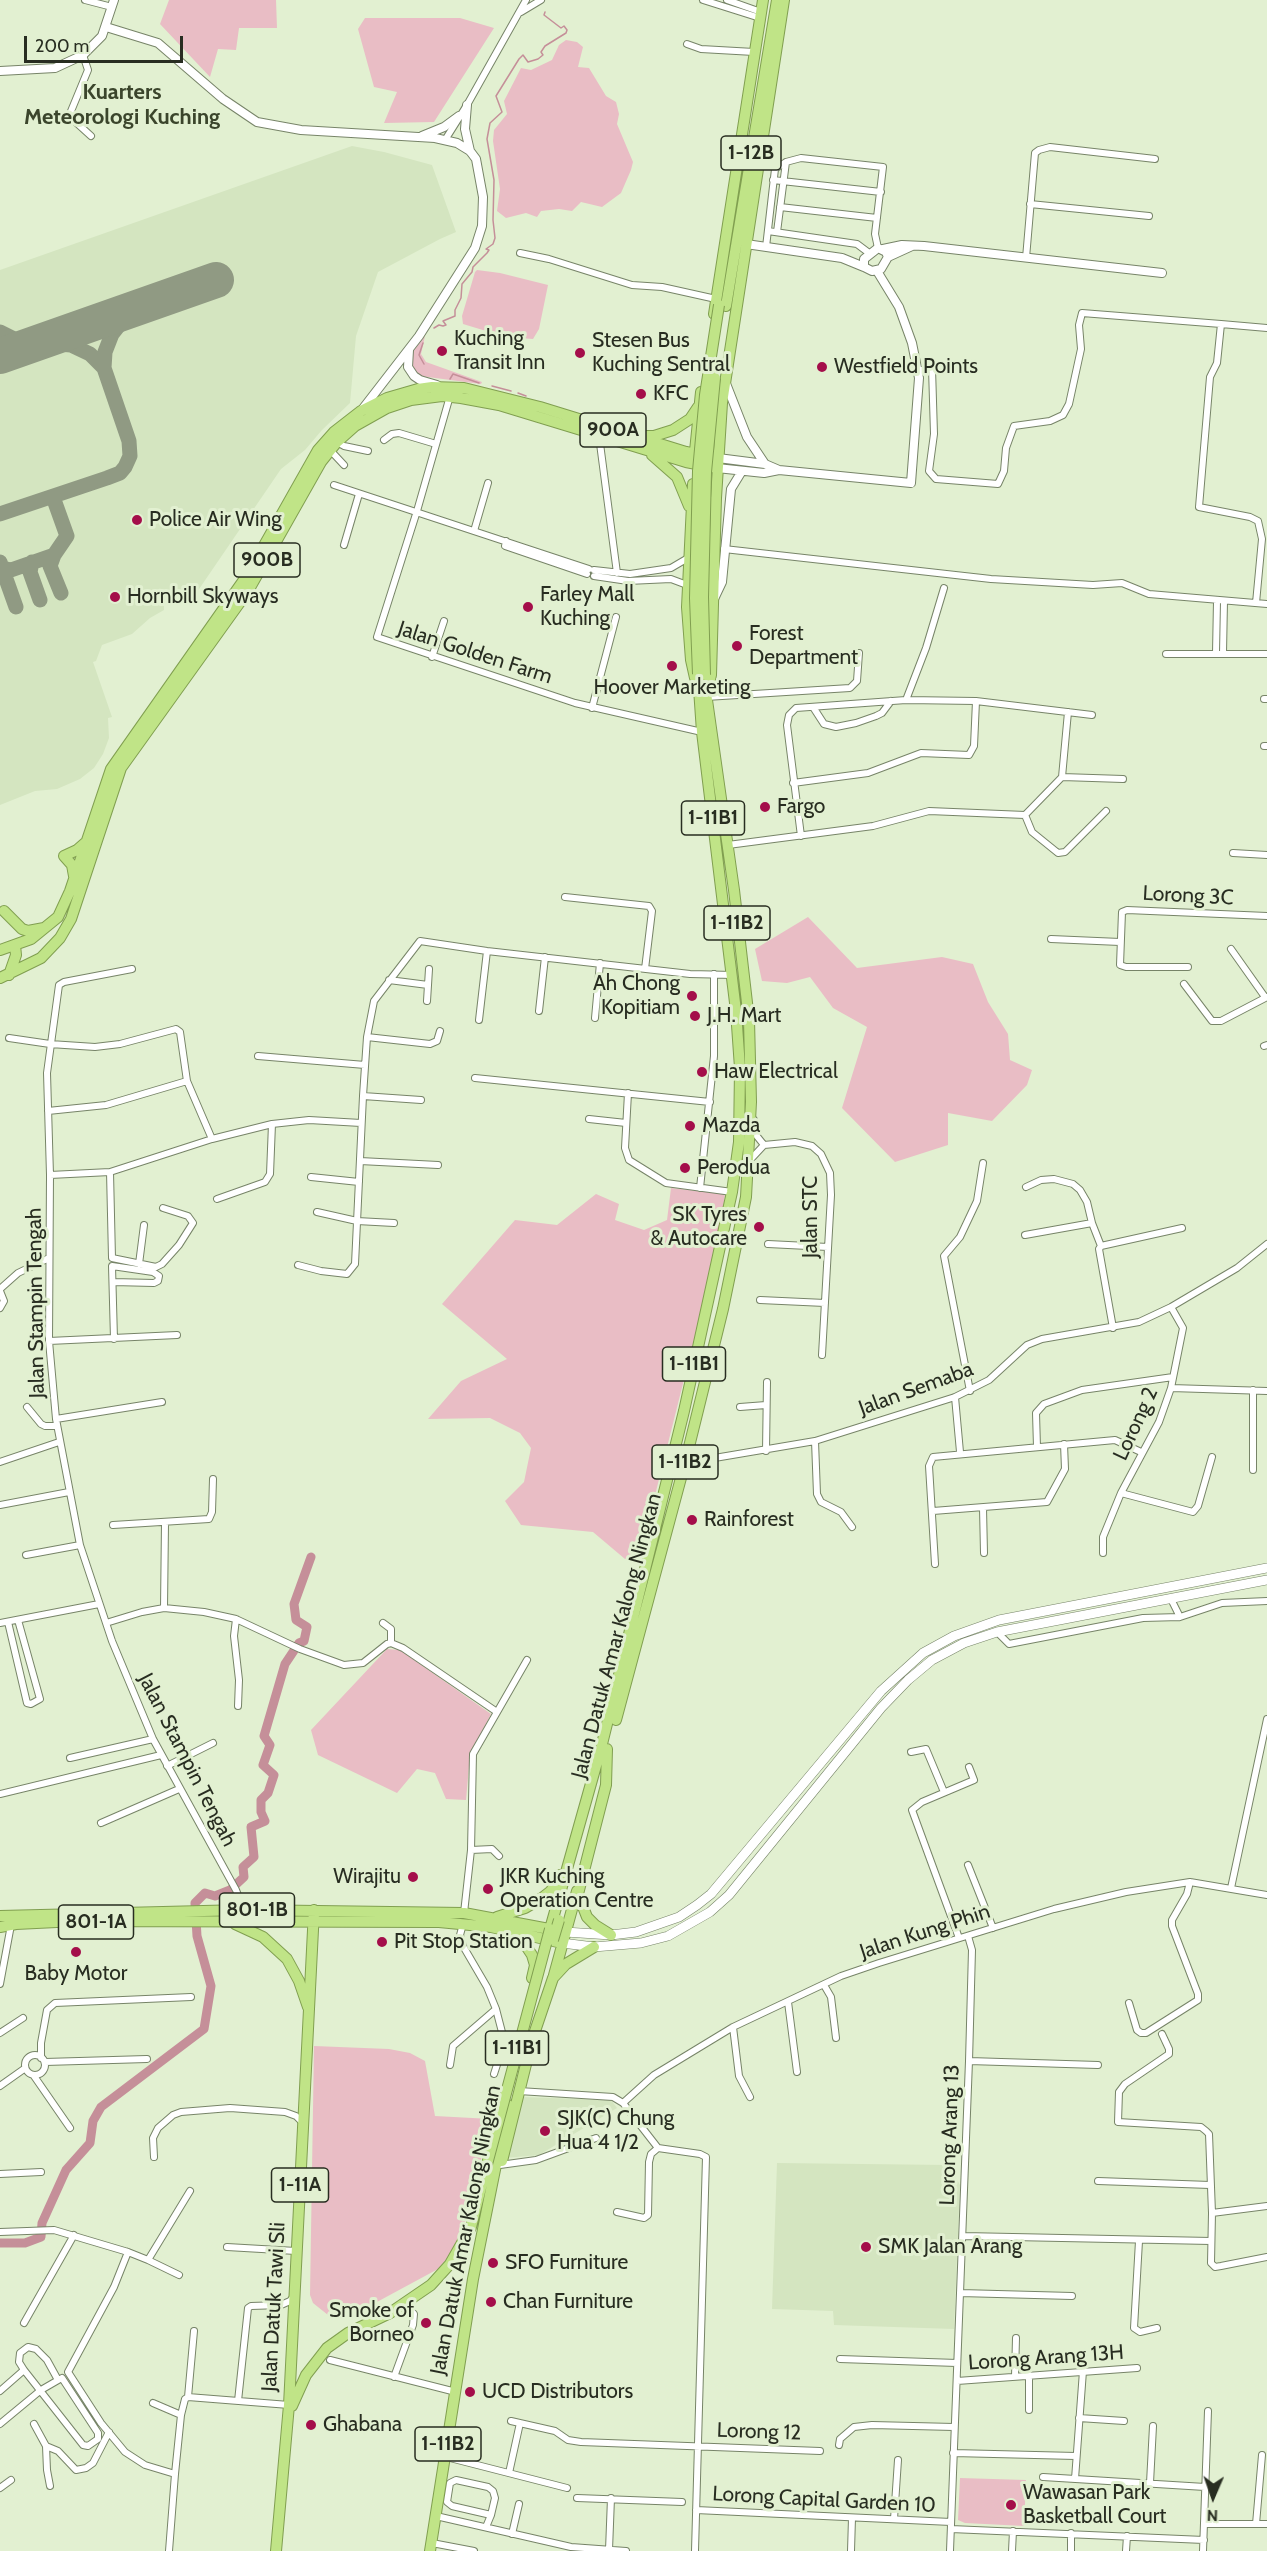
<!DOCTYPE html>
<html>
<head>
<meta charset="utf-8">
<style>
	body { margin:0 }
	#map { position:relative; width:1267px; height:2551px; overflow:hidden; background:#e2f0d1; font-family:Cabin,sans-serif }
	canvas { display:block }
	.north { position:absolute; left:1183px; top:2467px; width:60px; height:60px; -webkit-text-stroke:4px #e2f0d1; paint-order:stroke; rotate:182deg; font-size:16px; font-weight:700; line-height:24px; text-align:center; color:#282d21 }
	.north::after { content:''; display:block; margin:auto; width:21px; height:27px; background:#282d21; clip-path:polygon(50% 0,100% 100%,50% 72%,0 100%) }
	.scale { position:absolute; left:24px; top:36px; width:159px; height:27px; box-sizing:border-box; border:3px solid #282d21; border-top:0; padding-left:8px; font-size:18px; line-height:21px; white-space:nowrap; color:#282d21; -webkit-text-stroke:4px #e2f0d1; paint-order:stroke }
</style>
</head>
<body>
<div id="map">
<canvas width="1267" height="2551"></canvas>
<div class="north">N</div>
<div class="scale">200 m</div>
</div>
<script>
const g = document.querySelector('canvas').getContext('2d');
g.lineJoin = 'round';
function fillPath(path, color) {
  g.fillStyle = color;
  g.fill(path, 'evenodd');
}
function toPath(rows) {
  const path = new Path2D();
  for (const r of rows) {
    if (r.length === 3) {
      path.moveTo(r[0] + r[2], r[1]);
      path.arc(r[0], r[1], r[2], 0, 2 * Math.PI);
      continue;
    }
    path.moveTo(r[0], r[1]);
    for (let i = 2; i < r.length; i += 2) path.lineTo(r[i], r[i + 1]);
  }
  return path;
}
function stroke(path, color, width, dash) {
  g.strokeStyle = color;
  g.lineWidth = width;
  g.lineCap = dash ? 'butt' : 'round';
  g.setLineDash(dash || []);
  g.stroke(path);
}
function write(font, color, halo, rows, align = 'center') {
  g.font = font + ' Cabin,sans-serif';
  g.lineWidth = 6;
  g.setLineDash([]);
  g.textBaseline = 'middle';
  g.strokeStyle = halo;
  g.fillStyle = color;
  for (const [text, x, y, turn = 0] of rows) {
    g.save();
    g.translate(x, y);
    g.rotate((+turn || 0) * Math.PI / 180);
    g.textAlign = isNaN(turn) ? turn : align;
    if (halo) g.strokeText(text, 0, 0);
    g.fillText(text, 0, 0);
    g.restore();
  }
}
fillPath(toPath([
	[352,146,384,152,432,165,456,232,440,239,378,272,356,336,350,403,322,430,305,450,281,469,195,595,164,605,164,610,150,618,132,634,102,645,96,661,93,662,112,717,108,718,109,738,103,754,94,768,80,779,57,789,35,791,0,805,0,270],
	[522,2097,611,2100,617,2108,539,2155,505,2158],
	[777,2163,949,2165,960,2185,954,2329,834,2325,833,2311,772,2309]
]), '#d4e5c0');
fillPath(toPath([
	[169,0,276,0,277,28,239,28,236,50,218,49,210,77,160,24],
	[365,18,460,18,494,28,434,122,384,123,397,92,374,87,358,29],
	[566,40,577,42,583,47,578,67,589,68,606,96,616,102,619,114,617,124,633,162,631,170,621,193,602,207,581,202,572,211,559,209,541,211,537,217,526,213,506,218,497,211,500,189,493,141,494,130,507,114,504,101,521,68,531,70,552,60,559,45],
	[477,270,500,273,548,285,539,329,533,339,506,337,463,324,462,316,475,272],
	[425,336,421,354,426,362,482,382,481,384,420,376,411,367,411,354],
	[808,917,857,968,942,957,973,964,988,1002,1008,1034,1010,1060,1032,1070,1027,1085,992,1121,948,1113,948,1145,895,1162,842,1108,867,1027,833,1008,810,977,787,983,762,981,755,949],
	[671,1188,725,1194,718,1244,639,1559,625,1559,593,1532,521,1525,505,1501,524,1482,531,1448,520,1433,490,1418,428,1419,461,1381,507,1359,442,1304,515,1220,557,1225,596,1194,619,1204,615,1220,644,1230,667,1220],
	[387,1649,400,1650,491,1714,470,1755,466,1800,446,1799,435,1773,417,1769,397,1793,318,1755,311,1730],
	[314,2046,389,2049,410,2053,425,2061,435,2116,491,2119,467,2217,451,2254,438,2269,351,2316,328,2315,313,2303,310,2295],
	[960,2478,1026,2480,1024,2526,965,2523,958,2520]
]), '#e9bdc5');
stroke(toPath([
	[434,328,439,325,443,326,446,325,443,321,455,316,455,310,461,298,462,284,472,272,473,267,487,253,489,250,486,249,493,244,495,238,493,220,494,180,487,139,490,123,502,112,496,96,519,59,523,55,528,62,538,59,543,55,541,52,545,46,566,33,567,30,564,26,561,28,544,15,545,12],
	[423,343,419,355,424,364],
	[450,379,453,374,479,383],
	[492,386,511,391],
	[518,393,526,396]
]), '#c58f99', 1.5);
stroke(toPath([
	[0,2243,25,2243,41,2237,42,2223,66,2170,90,2143,93,2121,101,2107,204,2029,211,1986,197,1936,195,1903,205,1893,215,1896,230,1890,244,1877,243,1867,254,1857,251,1827,265,1821,261,1812,261,1800,268,1793,274,1775,263,1765,270,1745,264,1736,285,1664,299,1643,304,1641,307,1627,296,1620,294,1604,311,1557]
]), '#c58f99', 9);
stroke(toPath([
	[0,332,20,342,36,343],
	[25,347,46,343,71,345,90,354,104,368],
	[53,497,67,536,54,555,50,566,61,593],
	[0,514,107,478,120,473,125,467,130,456,129,441,104,368,105,352,112,334,123,320,148,304],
	[0,562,16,607],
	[32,562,30,572,40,600],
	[2,568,11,570,54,555]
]), '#909a83', 15);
stroke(toPath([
	[0,356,216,280]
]), '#909a83', 36);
const minor = toPath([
	[85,0,112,7],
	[703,0,760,18],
	[727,0,761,12],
	[521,12,541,0],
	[687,44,701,49,754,52],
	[83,55,88,70,69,116,91,136],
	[445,140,467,105,526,0],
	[773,180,881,192],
	[1030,204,1149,216],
	[780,207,877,218],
	[768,231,857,244,869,253],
	[777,232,786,162],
	[766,247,775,169,786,162,801,158,883,167,875,234,878,248],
	[520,253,549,259,632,285,662,287,716,299],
	[1026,258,1035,153,1039,150,1050,147,1155,159],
	[917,371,932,368,934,434,929,471,936,479,998,484,1004,471,1006,448,1014,426,1050,421,1063,415,1069,404,1081,349,1079,325,1082,313,1221,324],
	[450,396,417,511,377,637,575,703,702,732],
	[599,436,617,573],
	[384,440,392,434,399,433,436,444],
	[337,442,344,446,368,451],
	[330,450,344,465],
	[334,485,589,569],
	[474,531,488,483],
	[506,541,505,546,587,574],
	[344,545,359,494],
	[724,549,991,579,1093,585,1122,583,1149,594,1267,604],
	[594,570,630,574,671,568,688,558],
	[594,576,628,581,671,579,687,585],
	[1256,603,1262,539,1258,521,1250,517,1199,507,1210,377,1217,363,1221,324,1267,328],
	[1216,653,1217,601],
	[1223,653,1224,601],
	[1166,654,1267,654],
	[432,657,444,621],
	[706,697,850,688,857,681,859,653],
	[1264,699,1267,699],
	[906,700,926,648,944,588],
	[813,707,824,724,836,727,856,723,876,716,882,713,891,701],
	[592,708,616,617],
	[1264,746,1267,746],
	[1062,777,1123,779],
	[793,783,868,773,921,753,969,755,974,746,976,701],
	[1025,815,1032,832,1058,853,1065,852,1106,811],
	[801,836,787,725,789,715,796,708,906,700,976,701,1092,715],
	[728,845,873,826,929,811,1025,815,1062,777,1068,712],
	[1233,853,1267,855],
	[565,897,649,906,652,911,645,969],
	[1051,939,1120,942],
	[1231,949,1265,997],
	[1188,967,1126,967,1120,965,1122,912,1127,910,1267,916],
	[132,969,64,982,59,985,47,1073,50,1175,49,1341,56,1419,80,1545,112,1641,153,1739,236,1890,244,1910],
	[389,980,428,985,427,1001],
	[1184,984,1212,1021,1221,1021,1267,997],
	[428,985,429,969],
	[539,1011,545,957],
	[595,1018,600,963],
	[479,1020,487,951],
	[367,1037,430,1044,437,1041,440,1031],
	[9,1038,50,1044,95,1047,120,1044,176,1029,180,1032,187,1081,212,1139],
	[1264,1046,1267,1045],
	[258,1056,365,1065],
	[475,1078,710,1102],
	[628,1093,625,1148,629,1160,666,1183,732,1192],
	[363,1096,421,1100],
	[48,1111,106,1105,187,1081],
	[589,1119,626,1123],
	[754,1120,756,1135,764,1145,795,1142,812,1146,821,1154,830,1173,831,1195,822,1355],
	[750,1160,764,1145],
	[360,1161,438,1165],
	[110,1172,112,1258,156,1267,162,1264,179,1245,193,1223,188,1216,163,1208],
	[50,1175,110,1172,212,1139,272,1124,309,1120,361,1123],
	[311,1177,359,1182],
	[1026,1187,1041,1180,1054,1179,1073,1184,1080,1190,1087,1202,1092,1223],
	[700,1188,714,1056,714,974],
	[217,1199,265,1182,270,1174,272,1124],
	[317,1212,357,1221,394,1223],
	[1025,1235,1092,1223,1101,1246],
	[768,1244,828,1247],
	[139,1264,144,1225],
	[298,1265,321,1271,347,1274,355,1264,363,1096,367,1037,374,1001,420,941,487,951,690,974,733,975],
	[113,1282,154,1283,158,1281,159,1276,153,1272,112,1266,114,1339],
	[0,1289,18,1273,49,1258],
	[0,1291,4,1301,0,1308],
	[760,1300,825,1303],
	[1113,1328,1099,1249,1101,1246,1182,1228],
	[49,1341,177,1335],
	[1171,1388,1267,1391],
	[1253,1390,1253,1470],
	[970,1391,944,1256,960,1237,977,1201,983,1163],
	[955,1397,960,1452],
	[27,1407,41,1424,45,1426,57,1426],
	[740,1407,766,1405],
	[56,1419,162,1402],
	[815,1441,817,1494,821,1502,841,1512,852,1527],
	[1037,1447,1036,1413,1044,1404,1082,1390,1173,1377],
	[766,1451,767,1382],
	[0,1462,59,1442],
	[685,1463,815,1441,955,1397,989,1380,1027,1345,1042,1339,1139,1322,1171,1307,1237,1268,1267,1244],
	[1121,1493,1193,1512,1198,1506,1212,1457],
	[0,1505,69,1492],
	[983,1508,984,1553],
	[933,1511,1047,1502,1065,1469,1064,1444],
	[113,1525,209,1519,212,1512,213,1479],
	[1103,1553,1103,1537,1121,1493,1159,1422,1171,1388,1183,1328,1171,1307],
	[26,1555,80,1545],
	[935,1564,929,1466,933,1457,1115,1440,1141,1452],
	[1171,1599,1180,1617],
	[164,1608,165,1523],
	[236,1619,234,1636,239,1680,238,1706],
	[8,1622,27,1703,31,1704,40,1699,18,1620],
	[0,1623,99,1604],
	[106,1623,142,1612,164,1608,204,1612,236,1619,300,1649,344,1665,363,1663,387,1644,391,1643,403,1648,497,1712],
	[383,1623,391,1629,391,1643],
	[997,1632,1009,1644,1143,1618,1180,1617,1222,1603,1267,1601],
	[911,1752,926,1749,944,1792],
	[70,1758,153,1739],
	[167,1766,213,1743],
	[0,1794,161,1755],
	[101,1823,179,1789],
	[471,1850,492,1849,499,1856],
	[968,1865,993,1928],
	[1231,1888,1267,1719],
	[464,1913,471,1850,473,1754,527,1660],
	[959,1938,912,1810,922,1802,974,1780,969,1767],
	[0,1984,11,1925],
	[824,1985,831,1997,836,2038],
	[788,2002,797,2072],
	[1129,2003,1137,2030,1141,2033,1146,2033,1198,2000,1198,1994,1172,1926,1172,1920,1187,1894,1190,1882],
	[733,2027,739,2076,750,2097],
	[0,2033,23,2018],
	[1162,2034,1169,2049,1169,2054,1125,2084,1119,2092,1118,2122,1201,2127,1206,2131,1209,2134,1212,2213,1211,2263,1215,2267,1221,2266,1267,2257],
	[35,2065,10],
	[41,2058,41,2043,47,2010,55,2003,191,1997],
	[969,2061,1098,2065],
	[45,2062,147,2059],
	[450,2065,453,2046,496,2009,487,1987,463,1946,460,1935,463,1924],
	[494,2074,502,2049,503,2036,496,2009],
	[34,2076,70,2128],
	[0,2086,24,2069],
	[519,2091,613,2097,623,2103,658,2148,700,2154,706,2157,695,2551],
	[623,2103,654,2075,733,2027,841,1976,879,1963,1054,1909,1126,1892,1190,1882,1267,1895],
	[154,2157,153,2138,158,2128,173,2115,181,2112,230,2108,285,2112,296,2116,303,2123],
	[500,2165,536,2160,596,2138],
	[0,2174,41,2172],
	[1098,2181,1210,2185],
	[617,2212,644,2218,648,2215,649,2162,651,2154,658,2148],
	[1212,2213,1267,2206],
	[0,2232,54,2230,128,2252,114,2287,68,2372,101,2423,125,2452,145,2465,175,2474],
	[963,2236,1211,2241],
	[1139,2241,1134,2328,1140,2332,1157,2328],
	[227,2247,296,2251],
	[128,2252,148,2260,190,2191],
	[148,2260,179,2275],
	[960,2293,1072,2296],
	[24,2323,74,2235],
	[840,2359,957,2363],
	[330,2360,456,2392],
	[1015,2376,1016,2338],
	[394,2377,413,2325,414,2314,409,2308],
	[58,2380,47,2360,36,2349,28,2347,20,2353,19,2362,24,2370,83,2445,88,2446,98,2439,98,2433,62,2378],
	[957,2381,1137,2368],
	[0,2391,24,2370],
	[188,2397,289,2405],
	[238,2401,248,2308,251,2306,281,2305,290,2301,294,2296],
	[153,2403,181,2415],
	[1029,2410,1029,2375],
	[1079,2418,1124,2421],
	[511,2421,555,2431,568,2440,581,2442,820,2451],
	[0,2424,41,2390,60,2379],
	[34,2424,46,2446,58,2451,76,2470,86,2468,93,2463,109,2432],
	[839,2445,840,2439,854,2427,872,2425,954,2427],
	[46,2446,47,2470,50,2486],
	[953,2453,1076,2456],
	[446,2457,567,2488],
	[509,2473,520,2423],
	[1043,2477,1205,2487],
	[1075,2479,1083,2371],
	[1150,2483,1153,2426],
	[0,2488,11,2480],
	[577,2498,682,2502],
	[696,2510,951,2522],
	[436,2516,571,2547,626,2551],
	[894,2519,898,2460],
	[1204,2524,1267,2524],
	[1256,2524,1262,2455],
	[486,2527,491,2515,495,2498,493,2491,488,2487,456,2480,450,2483,447,2502,452,2506,491,2515],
	[951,2529,1204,2540],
	[512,2534,519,2504],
	[432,2543,474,2551],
	[609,2550,611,2498],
	[169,2551,175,2474,181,2415,185,2399,188,2397,194,2331],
	[851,2551,852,2518],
	[950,2551,969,2061,972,1950,968,1936],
	[1012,2551,1013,2531],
	[1071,2551,1071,2533],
	[1126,2551,1127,2536],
	[1203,2551,1208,2411]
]);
const tertiary = toPath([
	[106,27,158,43,223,99,257,122,301,130,435,138,457,143,470,151,476,159,483,197,482,226,475,248,419,336,361,411],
	[0,71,55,68,83,55,102,36,114,0],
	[467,105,465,129,470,151],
	[422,136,444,127,459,116],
	[746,244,842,258,864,267],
	[878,248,886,252,888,257,881,269,872,271,864,267,864,259,878,248],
	[883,249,902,245,924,246,1162,273],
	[888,257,912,246],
	[409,350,408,367,414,376,420,380,437,385],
	[725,381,747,437,765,464],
	[718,458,765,464,779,470,911,483,919,378,912,343,899,307,877,271],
	[717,468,764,473,779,470],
	[713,601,722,582,731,489,742,471]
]);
const secondary = toPath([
	[565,1932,611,1935,636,1932,679,1917,697,1905,711,1894,881,1691,923,1653,954,1636,999,1620,1267,1568],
	[562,1943,594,1947,641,1943,668,1936,710,1912,729,1895,881,1708,908,1680,932,1660,964,1643,997,1632,1267,1580]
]);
const trunk = toPath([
	[726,306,777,0],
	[714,314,763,0],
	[643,436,654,436,673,430,690,419,698,407],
	[695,451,701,392],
	[652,455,677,477,689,506],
	[693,484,687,607,691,660,695,678],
	[706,697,711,675,716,498,722,403,784,0],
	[74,876,72,865,64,856,77,850,85,843],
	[4,911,22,929,28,931,44,928],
	[0,950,31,939,58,917,70,891,111,769,248,574,318,450,334,432,361,411,387,398,418,389,432,387,464,388,540,407,686,452,718,458],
	[9,975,16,955,15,945],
	[0,978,41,958,60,938,71,919,121,768,248,591,321,462,337,442,355,426,387,408,411,400,442,396,461,398,499,405,686,462,717,468],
	[616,1720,685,1463,723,1309,746,1197,751,1102,749,1020,734,890,706,693],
	[607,1749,606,1785,578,1894,587,1917,595,1925,611,1935],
	[0,1916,244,1910,464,1913,565,1932],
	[497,1917,525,1908,542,1898,551,1891,560,1875],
	[235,1924,263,1937,287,1959,299,1981,308,2007],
	[0,1927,16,1924,77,1921,439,1922,491,1927,562,1943],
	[550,1929,601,1748,684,1411,732,1192,739,1142,740,1068,736,1011,702,732,698,674],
	[518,1934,532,1955,535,1965,532,1978],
	[554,1975,577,1891],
	[502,2161,532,2040,553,1978,566,1964,594,1947],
	[292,2406,306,2375,327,2348,348,2333,390,2313,431,2285,450,2264,471,2227,486,2168],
	[276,2551,289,2405,314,1910],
	[430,2551,473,2279,508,2105]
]);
stroke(minor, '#778468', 8);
stroke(tertiary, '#778468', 10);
stroke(secondary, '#778468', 10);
stroke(trunk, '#809f50', 12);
stroke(minor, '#fff', 6);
stroke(tertiary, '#fff', 8);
stroke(secondary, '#fff', 9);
stroke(trunk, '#c0e487', 10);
const trunkBridge = toPath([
	[698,674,695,598,698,471,705,395,719,305],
	[705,675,703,597,706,472,715,378],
	[553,1940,559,1920],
	[486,2168,550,1929]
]);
stroke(trunkBridge, '#809f50', 12, []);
stroke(trunkBridge, '#c0e487', 10);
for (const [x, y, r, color] of [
	[442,351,6,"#a40e4a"],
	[580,353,6,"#a40e4a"],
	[822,367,6,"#a40e4a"],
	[641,394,6,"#a40e4a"],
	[137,520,6,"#a40e4a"],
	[115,597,6,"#a40e4a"],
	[528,607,6,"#a40e4a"],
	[737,646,6,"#a40e4a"],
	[672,666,6,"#a40e4a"],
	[765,807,6,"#a40e4a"],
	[692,996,6,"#a40e4a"],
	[695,1016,6,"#a40e4a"],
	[702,1072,6,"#a40e4a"],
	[690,1126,6,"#a40e4a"],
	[685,1168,6,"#a40e4a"],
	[759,1227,6,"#a40e4a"],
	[692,1520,6,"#a40e4a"],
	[413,1877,6,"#a40e4a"],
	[488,1889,6,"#a40e4a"],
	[382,1942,6,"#a40e4a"],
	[76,1952,6,"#a40e4a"],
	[545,2131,6,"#a40e4a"],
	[866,2247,6,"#a40e4a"],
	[493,2263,6,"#a40e4a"],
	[491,2302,6,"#a40e4a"],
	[426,2323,6,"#a40e4a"],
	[470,2392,6,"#a40e4a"],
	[311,2425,6,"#a40e4a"],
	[1011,2505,6,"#a40e4a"]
]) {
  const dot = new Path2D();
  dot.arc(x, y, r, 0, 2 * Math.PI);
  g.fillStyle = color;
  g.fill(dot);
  stroke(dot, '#e2f0d1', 2);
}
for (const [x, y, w] of [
	[751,153,60],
	[613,430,66],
	[267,560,66],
	[713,818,63],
	[737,923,66],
	[694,1364,63],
	[685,1462,66],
	[257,1910,75],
	[96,1922,75],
	[517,2048,63],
	[300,2185,57],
	[448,2444,66]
]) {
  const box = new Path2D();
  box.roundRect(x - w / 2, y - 17, w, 34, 4.5);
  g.fillStyle = '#e2f0d1';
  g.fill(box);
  stroke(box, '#282d21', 1.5);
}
write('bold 20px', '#282d21', null, [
	["1-12B",751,153],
	["900A",613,430],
	["900B",267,560],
	["1-11B1",713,818],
	["1-11B2",737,923],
	["1-11B1",694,1364],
	["1-11B2",685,1462],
	["801-1B",257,1910],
	["801-1A",96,1922],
	["1-11B1",517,2048],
	["1-11A",300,2185],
	["1-11B2",448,2444]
]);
write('21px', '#282d21', '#e2f0d1', [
	["Kuching",454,339],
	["Transit Inn",454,363],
	["Stesen Bus",592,341],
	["Kuching Sentral",592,365],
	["Westfield Points",834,367],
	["KFC",653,394],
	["Police Air Wing",149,520],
	["Farley Mall",540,595],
	["Kuching",540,619],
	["Hornbill Skyways",127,597],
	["Forest",749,634],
	["Department",749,658],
	["Hoover Marketing",672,688,"center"],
	["Fargo",777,807],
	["Ah Chong",680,984,"right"],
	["Kopitiam",680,1008,"right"],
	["J.H. Mart",707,1016],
	["Haw Electrical",714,1072],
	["Mazda",702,1126],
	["Perodua",697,1168],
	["SK Tyres",747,1215,"right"],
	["& Autocare",747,1239,"right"],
	["Rainforest",704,1520],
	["Wirajitu",401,1877,"right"],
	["JKR Kuching",500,1877],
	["Operation Centre",500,1901],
	["Pit Stop Station",394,1942],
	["Baby Motor",76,1974,"center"],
	["SJK(C) Chung",557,2119],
	["Hua 4 1/2",557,2143],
	["SMK Jalan Arang",878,2247],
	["SFO Furniture",505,2263],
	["Chan Furniture",503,2302],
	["Smoke of",414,2311,"right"],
	["Borneo",414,2335,"right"],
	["UCD Distributors",482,2392],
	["Ghabana",323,2425],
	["Wawasan Park",1023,2493],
	["Basketball Court",1023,2517]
], 'left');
write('21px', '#282d21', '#e2f0d1', [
	["Jalan Golden Farm",475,653,18],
	["Lorong 3C",1188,896,3],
	["Jalan STC",811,1217,-90],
	["Jalan Stampin Tengah",36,1303,-91],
	["Jalan Semaba",916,1389,-20],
	["Lorong 2",1136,1424,-65],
	["Jalan Datuk Amar Kalong Ningkan",617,1636,-75],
	["Jalan Stampin Tengah",187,1760,63],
	["Jalan Kung Phin",925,1932,-18],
	["Lorong Arang 13",950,2135,-88],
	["Jalan Datuk Amar Kalong Ningkan",466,2230,-79],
	["Jalan Datuk Tawi Sli",274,2307,-87],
	["Lorong Arang 13H",1046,2358,-4],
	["Lorong 12",759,2432,2],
	["Lorong Capital Garden 10",824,2500,3]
]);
write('bold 22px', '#3b452c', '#e2f0d1', [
	["Kuarters",122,93],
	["Meteorologi Kuching",122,118]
]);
</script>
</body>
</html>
